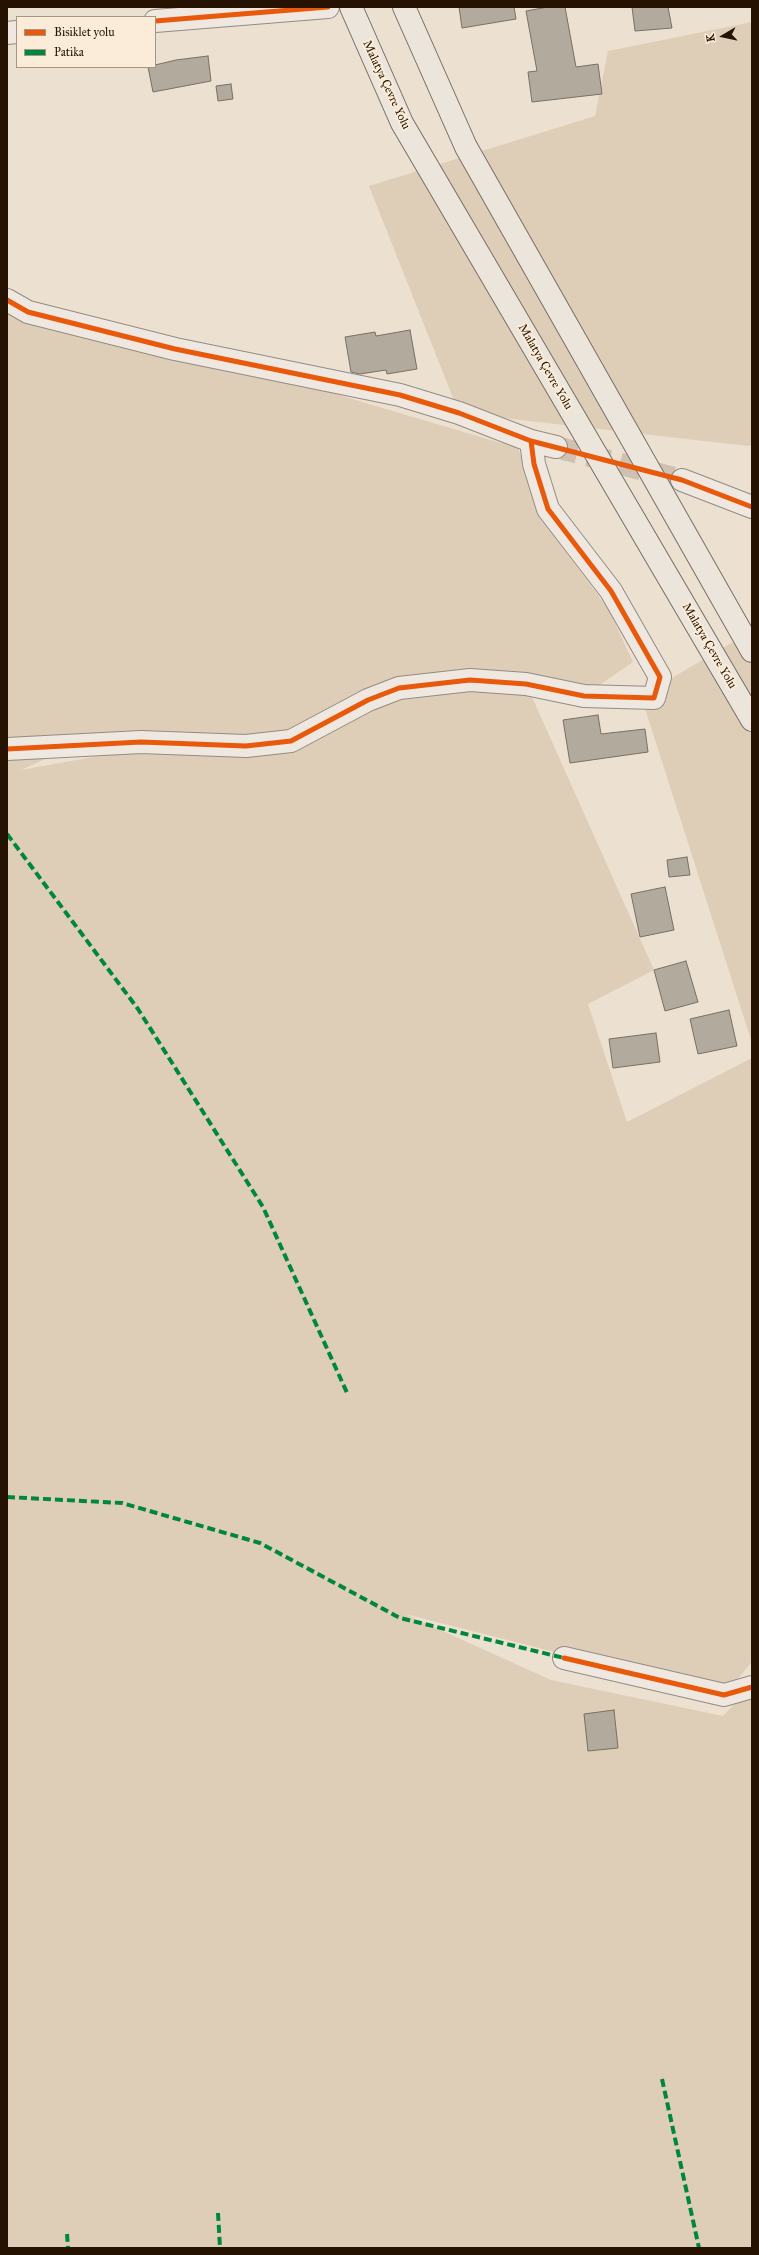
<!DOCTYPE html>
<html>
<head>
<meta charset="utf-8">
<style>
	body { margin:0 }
	#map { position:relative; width:759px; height:2255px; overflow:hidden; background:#ece0d0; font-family:"IM FELL Great Primer",serif }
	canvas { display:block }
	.frame { position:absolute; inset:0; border:8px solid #251201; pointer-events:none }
	.legend { position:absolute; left:16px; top:16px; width:140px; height:52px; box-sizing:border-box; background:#faecd9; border:1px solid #a59583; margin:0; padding:5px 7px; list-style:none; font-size:12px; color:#251201 }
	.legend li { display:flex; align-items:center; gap:8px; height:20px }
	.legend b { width:20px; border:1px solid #a59583 }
	.north { position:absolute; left:703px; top:16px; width:40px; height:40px; -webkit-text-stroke:3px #faecd9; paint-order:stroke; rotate:261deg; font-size:11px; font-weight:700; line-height:16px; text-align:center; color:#251201 }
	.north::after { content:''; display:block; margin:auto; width:14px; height:18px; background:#251201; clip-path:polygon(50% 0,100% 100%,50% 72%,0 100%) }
</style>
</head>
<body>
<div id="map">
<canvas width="759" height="2255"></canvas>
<div class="frame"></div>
<ul class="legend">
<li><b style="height:5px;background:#e8590c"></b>Bisiklet yolu</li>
<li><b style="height:5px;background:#00873e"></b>Patika</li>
</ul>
<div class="north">K</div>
</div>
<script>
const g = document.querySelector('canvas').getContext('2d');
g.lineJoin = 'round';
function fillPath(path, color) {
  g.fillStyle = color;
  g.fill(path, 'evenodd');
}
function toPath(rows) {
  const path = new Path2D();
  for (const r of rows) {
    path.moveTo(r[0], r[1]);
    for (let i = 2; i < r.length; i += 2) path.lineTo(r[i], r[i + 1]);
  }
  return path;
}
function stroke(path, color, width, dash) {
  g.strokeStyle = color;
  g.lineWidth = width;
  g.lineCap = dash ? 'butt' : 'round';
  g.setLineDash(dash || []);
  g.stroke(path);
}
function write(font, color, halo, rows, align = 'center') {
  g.font = font + ' "IM FELL Great Primer",serif';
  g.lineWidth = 4;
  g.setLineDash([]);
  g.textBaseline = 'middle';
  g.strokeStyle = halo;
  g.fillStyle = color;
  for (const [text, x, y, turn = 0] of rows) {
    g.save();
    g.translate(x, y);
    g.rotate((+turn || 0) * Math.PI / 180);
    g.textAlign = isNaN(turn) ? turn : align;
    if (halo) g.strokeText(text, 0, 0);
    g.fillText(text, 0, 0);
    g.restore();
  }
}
fillPath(toPath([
	[752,22,752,445,748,446,459,413,369,186,595,116,608,51],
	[7,297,518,448,546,525,609,610,633,662,584,696,528,688,654,970,588,1004,627,1122,752,1058,752,1662,724,1695,405,1614,551,1680,723,1716,752,1685,752,2248,7,2248],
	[89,739,182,741,21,770],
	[752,631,752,1043,641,696]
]), '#dfceb7');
const building = toPath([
	[459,7,514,7,516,19,462,28,459,7],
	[548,7,565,7,576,67,598,64,602,94,532,102,528,72,537,71,526,11,548,7],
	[632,7,668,7,672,28,635,31,632,7],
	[208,56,211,81,153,92,148,67,155,67,155,65,176,60,208,56],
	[231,84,233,99,218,101,216,86,231,84],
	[410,330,417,369,387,374,386,370,360,374,351,372,345,337,375,332,376,336,410,330],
	[598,715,601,734,645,729,648,752,570,763,563,720,598,715],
	[687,857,690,875,669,877,667,860,687,857],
	[665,887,674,930,640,937,631,894,665,887],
	[686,961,698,1002,665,1011,654,970,686,961],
	[729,1010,737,1046,698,1054,690,1019,729,1010],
	[656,1033,660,1062,613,1068,609,1039,656,1033],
	[614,1710,618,1748,588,1751,584,1714,614,1710]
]);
fillPath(building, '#b3aa9e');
stroke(building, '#786f65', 1);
stroke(toPath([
	[556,447,682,480]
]), '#cec1b1', 22, [22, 11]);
const minor = toPath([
	[155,21,328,7],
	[7,33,17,32],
	[7,300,28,312,175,349,400,395,459,413,531,441],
	[682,480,752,507],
	[7,749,141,742,246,746,291,741,368,700,399,688,470,680,526,684,584,696,654,698,660,677,611,591,548,509,534,464,531,441,556,447],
	[564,1658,724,1695,752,1687]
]);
const highway = toPath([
	[351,7,402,123,752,720],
	[404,7,466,147,752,651]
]);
stroke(minor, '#958b80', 24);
stroke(highway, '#786f65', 24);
stroke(minor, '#efe8e1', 22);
stroke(highway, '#ece5dc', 22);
stroke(toPath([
	[7,834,138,1009,263,1207,348,1395],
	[7,1497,122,1503,260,1543,400,1618,564,1658],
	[662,2079,699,2248],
	[218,2213,220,2248],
	[67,2234,68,2248]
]), '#00873e', 4, [8, 4]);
stroke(toPath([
	[155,21,328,7],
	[7,300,28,312,175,349,400,395,459,413,531,441],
	[7,749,141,742,246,746,291,741,368,700,399,688,470,680,526,684,584,696,654,698,660,677,611,591,548,509,534,464,531,441,682,480,752,507],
	[564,1658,724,1695,752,1687]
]), '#e8590c', 5);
write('12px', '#251201', '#faecd9', [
	["Malatya Çevre Yolu",386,85,65],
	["Malatya Çevre Yolu",545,367,60],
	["Malatya Çevre Yolu",709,646,60]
]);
</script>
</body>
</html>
